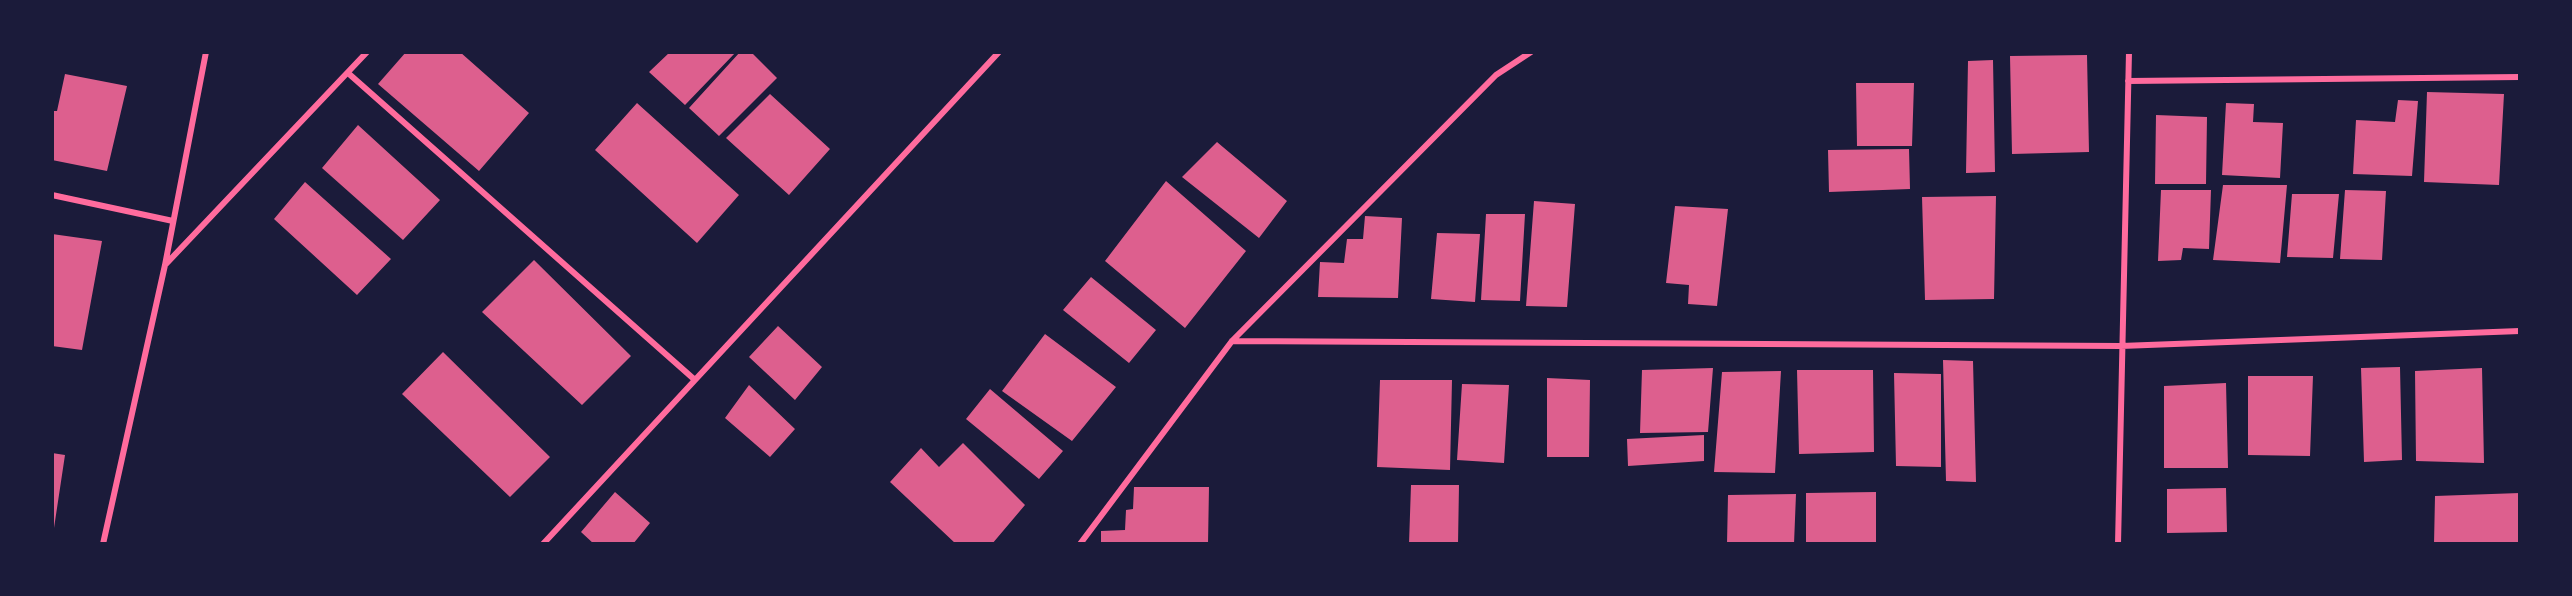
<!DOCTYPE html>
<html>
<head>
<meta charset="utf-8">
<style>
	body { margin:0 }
	#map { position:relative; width:2572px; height:596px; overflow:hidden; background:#1b1b3a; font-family:"IBM Plex Sans",sans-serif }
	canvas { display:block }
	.frame { position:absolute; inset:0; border:54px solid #1b1b3a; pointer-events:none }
</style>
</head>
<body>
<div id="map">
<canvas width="2572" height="596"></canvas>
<div class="frame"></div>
</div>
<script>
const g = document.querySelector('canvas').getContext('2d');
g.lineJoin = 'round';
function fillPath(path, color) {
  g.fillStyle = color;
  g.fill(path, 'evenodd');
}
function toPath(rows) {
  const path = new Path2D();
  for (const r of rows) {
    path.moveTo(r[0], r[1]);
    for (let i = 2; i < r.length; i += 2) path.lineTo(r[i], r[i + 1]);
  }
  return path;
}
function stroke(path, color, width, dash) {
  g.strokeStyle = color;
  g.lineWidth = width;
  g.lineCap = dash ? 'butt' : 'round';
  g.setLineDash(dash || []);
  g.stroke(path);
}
fillPath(toPath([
	[406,52,460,52,529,113,479,171,378,84],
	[670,52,736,52,685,105,649,72],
	[740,52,751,52,777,78,719,136,689,108],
	[2087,55,2089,152,2012,154,2010,56],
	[1993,60,1995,172,1966,173,1968,61],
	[65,74,127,86,107,171,52,160,52,111,57,111],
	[1856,83,1914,83,1912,146,1857,146],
	[2427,92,2504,94,2499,185,2424,182],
	[770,94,830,149,789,195,726,138],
	[2398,100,2418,101,2412,176,2353,174,2356,120,2395,122],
	[637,103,739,195,697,243,595,150],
	[2226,103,2254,104,2253,122,2283,123,2280,178,2222,175],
	[2156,115,2207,117,2206,184,2155,184],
	[358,125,440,200,403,240,322,168],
	[1217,142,1287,201,1259,238,1182,177],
	[1909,149,1910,189,1829,192,1828,150],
	[1166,181,1246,251,1185,328,1105,261],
	[305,182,391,259,357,295,274,219],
	[2223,185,2287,185,2280,263,2213,260],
	[2161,190,2211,190,2209,249,2183,248,2181,260,2158,261],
	[2345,190,2386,191,2382,260,2340,259],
	[2292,194,2339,194,2333,258,2287,257],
	[1996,196,1994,299,1925,300,1922,197],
	[1534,201,1575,204,1567,307,1526,306],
	[1675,206,1728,209,1717,306,1688,304,1689,285,1666,283],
	[1486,214,1525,214,1520,301,1481,300],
	[1365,216,1402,218,1398,298,1318,297,1320,262,1344,263,1347,239,1363,239],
	[1437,233,1480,234,1475,302,1431,299],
	[52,234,102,241,82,350,52,346],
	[534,260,631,356,582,405,482,312],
	[1091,277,1156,330,1129,363,1063,310],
	[778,326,822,367,795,400,749,357],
	[1045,334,1116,387,1072,441,1002,391],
	[443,352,550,457,510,497,402,394],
	[1943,360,1973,361,1976,482,1946,481],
	[2400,367,2402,460,2364,462,2361,368],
	[1713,368,1708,432,1640,433,1642,370],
	[2482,368,2484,463,2416,461,2415,371],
	[1797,370,1873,370,1874,452,1799,454],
	[1781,371,1775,473,1714,472,1722,372],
	[1894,373,1941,374,1941,467,1896,466],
	[2248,376,2313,376,2310,456,2248,455],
	[1547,378,1590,380,1589,457,1547,457],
	[1380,380,1452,380,1450,470,1377,467],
	[2226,383,2228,468,2164,468,2164,386],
	[1462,384,1509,385,1504,463,1457,460],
	[749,385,795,429,770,457,725,418],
	[990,389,1063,451,1039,479,966,419],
	[1704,435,1704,461,1628,466,1627,439],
	[963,443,1025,505,992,544,956,544,890,482,921,448,939,467],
	[52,453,65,455,54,528,52,528],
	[1411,485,1459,485,1458,544,1409,544],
	[1134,487,1209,487,1208,544,1101,544,1101,531,1125,530,1126,510,1133,509],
	[2226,488,2227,532,2167,533,2167,489],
	[615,492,650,523,633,544,594,544,581,532],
	[1876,492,1876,544,1806,544,1806,493],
	[2520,493,2520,544,2434,544,2435,496],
	[1796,494,1794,544,1727,544,1728,495]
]), '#dd5f8e');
stroke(toPath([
	[348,73,695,380],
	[2128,81,2520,77],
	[52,195,173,221],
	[166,264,367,52],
	[1232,341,2121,346,2520,331],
	[103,544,165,265,206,52],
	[543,544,999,52],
	[1080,544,1232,341,1496,75,1531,52],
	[2118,544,2129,52]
]), '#ff6b9d', 6);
</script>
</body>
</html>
